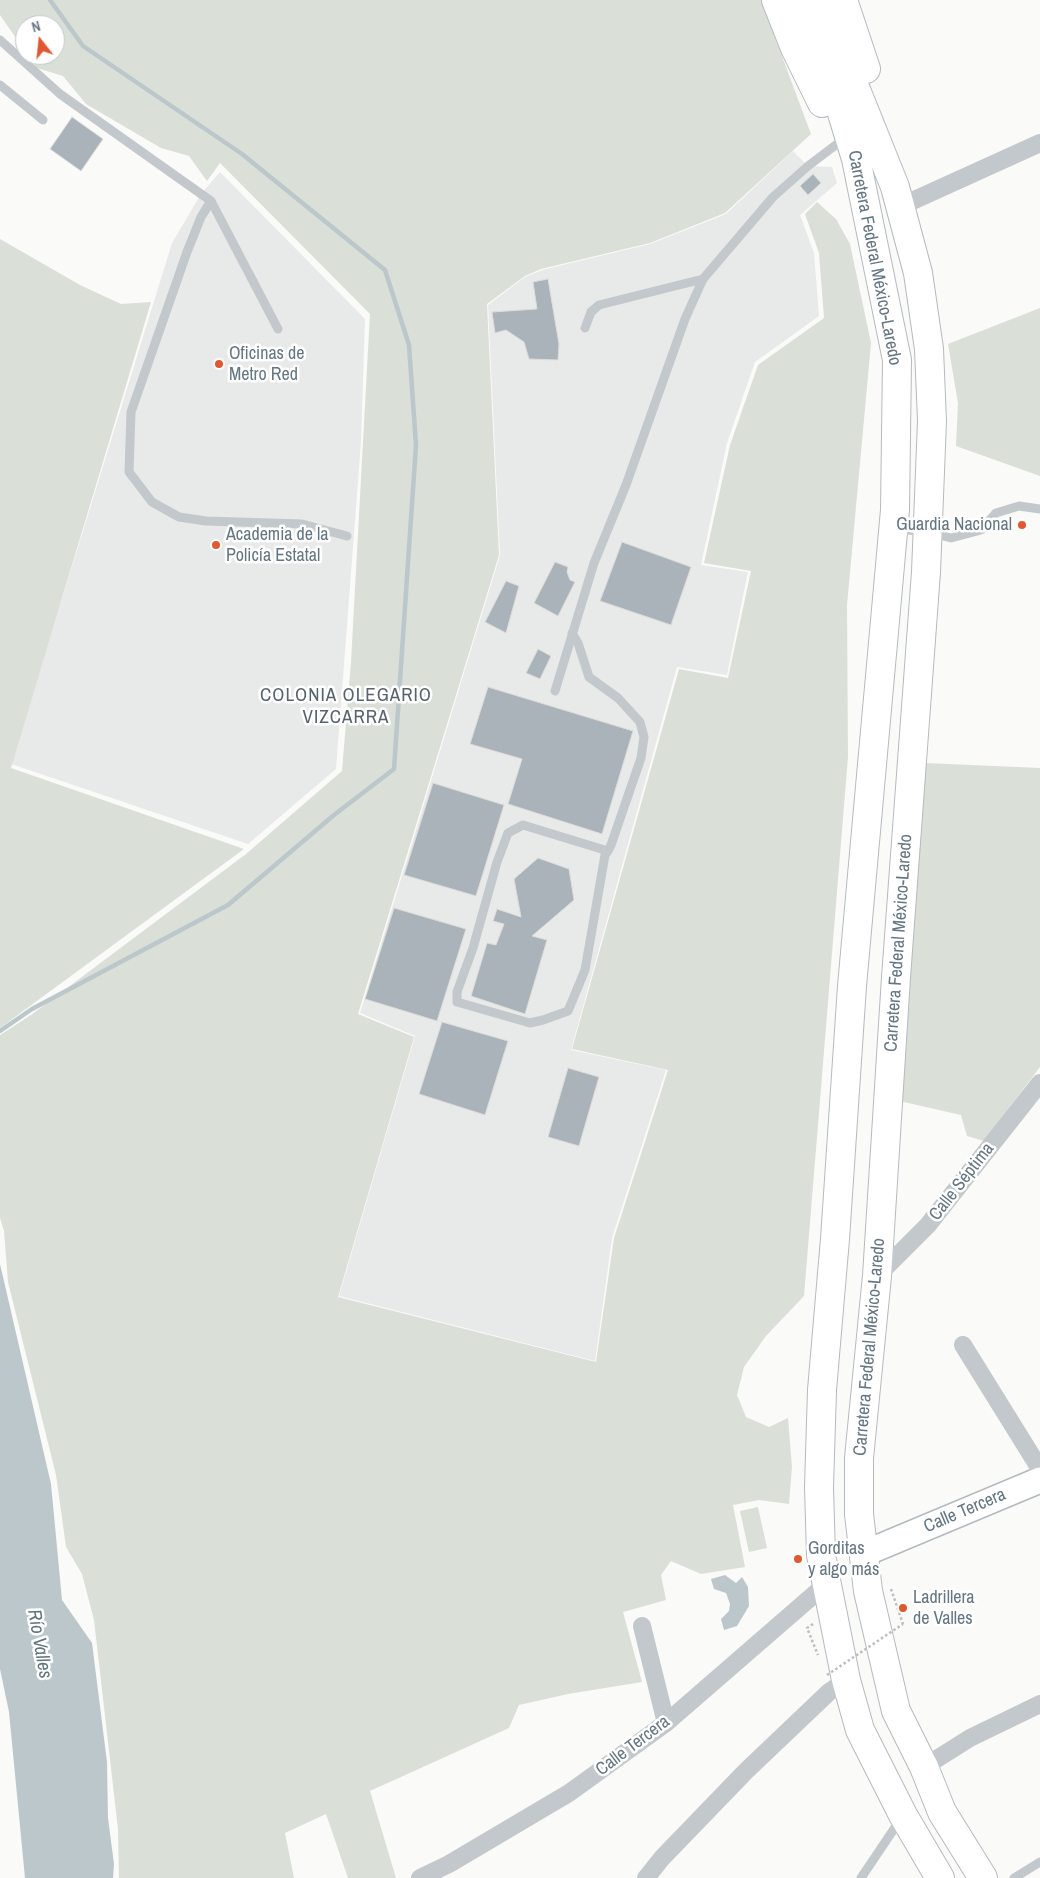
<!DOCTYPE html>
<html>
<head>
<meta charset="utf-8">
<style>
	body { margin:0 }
	#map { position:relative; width:1040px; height:1878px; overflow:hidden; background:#fafaf8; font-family:"Archivo Narrow",sans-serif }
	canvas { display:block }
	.north { position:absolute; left:15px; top:15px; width:50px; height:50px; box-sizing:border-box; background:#fff; border:1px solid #c1c8cd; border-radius:50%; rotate:344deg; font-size:14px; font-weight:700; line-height:20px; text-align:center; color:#657683 }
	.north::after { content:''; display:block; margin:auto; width:18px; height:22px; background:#e4572e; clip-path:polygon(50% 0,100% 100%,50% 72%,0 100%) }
</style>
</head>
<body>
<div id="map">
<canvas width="1040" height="1878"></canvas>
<div class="north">N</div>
</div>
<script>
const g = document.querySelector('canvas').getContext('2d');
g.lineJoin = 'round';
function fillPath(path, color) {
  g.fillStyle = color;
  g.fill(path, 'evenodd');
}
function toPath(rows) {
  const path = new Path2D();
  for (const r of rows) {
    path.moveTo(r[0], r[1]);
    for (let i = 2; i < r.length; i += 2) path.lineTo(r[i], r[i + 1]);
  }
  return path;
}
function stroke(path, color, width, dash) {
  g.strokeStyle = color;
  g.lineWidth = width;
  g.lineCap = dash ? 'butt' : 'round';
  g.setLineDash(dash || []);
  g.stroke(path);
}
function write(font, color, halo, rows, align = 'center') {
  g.font = font + ' "Archivo Narrow",sans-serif';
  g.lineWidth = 5;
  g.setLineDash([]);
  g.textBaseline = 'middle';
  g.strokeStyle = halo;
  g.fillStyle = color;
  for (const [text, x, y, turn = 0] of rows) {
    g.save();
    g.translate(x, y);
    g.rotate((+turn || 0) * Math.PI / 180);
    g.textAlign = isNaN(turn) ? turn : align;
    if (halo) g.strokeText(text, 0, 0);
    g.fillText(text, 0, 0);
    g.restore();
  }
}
fillPath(toPath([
	[793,151,808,166,832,167,837,183,800,215,814,253,819,316,755,362,727,443,701,565,748,572,727,675,677,667,571,1050,666,1070,612,1238,595,1361,339,1296,415,1036,360,1013,500,555,488,305,525,277,542,270,650,244,726,214],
	[220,172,365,319,361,442,336,769,248,844,11,764,172,243,201,194]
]), '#e8e9e9');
fillPath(toPath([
	[0,0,761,0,811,134,725,213,650,243,541,269,525,276,487,304,499,555,358,1014,414,1037,338,1297,596,1362,614,1238,668,1070,572,1049,679,669,728,678,751,571,704,563,730,445,758,365,824,318,819,253,805,214,817,202,836,219,850,244,871,343,847,605,848,757,804,1296,766,1336,744,1367,737,1395,746,1417,769,1427,788,1418,792,1467,789,1504,759,1500,733,1505,745,1567,701,1574,671,1561,661,1575,666,1600,623,1612,642,1682,568,1694,519,1705,509,1728,370,1791,396,1878,348,1878,326,1814,285,1833,294,1878,119,1878,118,1829,94,1620,82,1574,66,1547,56,1475,8,1282,4,1231,0,1218,0,1035,31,1015,246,854,342,771,351,662,370,314,220,163,207,181,189,156,161,148,86,104,63,76,37,68,28,55,55,55,55,25,25,25,25,51,0,15],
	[0,239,80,285,121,304,151,302,11,768,244,849,0,1028],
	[1040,308,1040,476,956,446,958,403,948,344],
	[924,763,1040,768,1040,1067,984,1141,967,1136,961,1115,895,1100],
	[758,1507,767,1548,749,1552,740,1511]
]), '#dadfd7');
fillPath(toPath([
	[0,1264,51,1484,62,1600,92,1643,107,1762,108,1818,114,1864,113,1878,25,1878,9,1712,0,1669],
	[725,1575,736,1583,742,1577,748,1587,749,1606,737,1626,724,1630,721,1619,729,1611,730,1604,726,1593,714,1589,711,1579]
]), '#bbc7cb');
stroke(toPath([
	[0,1031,32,1009,228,905,334,815,394,769,416,445,409,345,385,270,242,154,83,46,50,0]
]), '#bbc7cb', 4.5);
const building = toPath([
	[72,117,103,139,81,171,50,149,72,117],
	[813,174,821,183,808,195,800,186,813,174],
	[548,279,559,344,558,360,529,359,524,342,506,330,495,333,492,312,537,309,533,282,548,279],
	[622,542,691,567,671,625,600,601,622,542],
	[555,562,568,567,567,572,570,580,575,582,558,616,534,603,555,562],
	[506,581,519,586,506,633,485,622,506,581],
	[538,649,551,656,540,679,526,673,538,649],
	[488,687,633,731,602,834,508,804,522,759,470,744,488,687],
	[433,783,504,805,476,896,404,875,433,783],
	[538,858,569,869,574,900,532,936,547,940,525,1014,471,996,487,943,496,945,504,924,493,921,497,909,521,917,514,879,538,858],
	[394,908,466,929,437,1021,365,999,394,908],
	[442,1022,508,1041,485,1115,419,1094,442,1022],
	[568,1068,599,1077,579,1146,548,1137,568,1068]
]);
fillPath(building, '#aab3b9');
stroke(building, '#dcdcda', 1);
const secondary = toPath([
	[863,1554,1040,1480]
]);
const primary = toPath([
	[776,0,795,48,822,103],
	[800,0,837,97,856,159,897,360,895,510,852,986,835,1239,822,1390,819,1487,821,1555,846,1680,860,1730,903,1815,940,1878],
	[820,0,895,187,918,273,929,349,932,421,926,572,896,977,877,1276,859,1458,859,1514,868,1591,896,1711,924,1767,942,1812,983,1878],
	[843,0,866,69]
]);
stroke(secondary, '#b3babf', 28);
stroke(primary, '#b5babe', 30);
stroke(toPath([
	[891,1589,903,1624],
	[813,1624,807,1628,818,1655]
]), '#bbbfc2', 2.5, [2.5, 2.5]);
stroke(toPath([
	[0,40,60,94,211,201,201,217,187,252,131,412,129,472,152,502,179,517,206,521,302,524,347,536],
	[0,85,43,120],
	[211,201,278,329],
	[585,328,591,312,599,305,703,279],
	[896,529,928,532,951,538,981,530,996,513,1019,506,1040,509],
	[572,633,578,643,589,677,618,698,640,722,644,737,641,758,611,845,608,851,605,855,585,970,568,1011,543,1020,530,1023,457,1002,457,992,473,948,497,862,508,833,523,825,608,851],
	[555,691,594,563,626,485,685,319,703,279,773,197,808,166,841,141],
	[861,1878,900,1820],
	[1014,1878,1040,1862]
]), '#c3c8cc', 9);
stroke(toPath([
	[899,207,1040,143],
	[877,1276,928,1225,1040,1083],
	[963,1345,1040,1469],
	[642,1626,666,1723],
	[924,1767,970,1738,1040,1704],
	[420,1878,449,1864,569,1793,666,1723,825,1585],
	[646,1878,662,1858,746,1771,829,1692,846,1680]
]), '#c3c8cc', 18);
stroke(secondary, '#fff', 25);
stroke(primary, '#fff', 28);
stroke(toPath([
	[827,1675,903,1624]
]), '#bbbfc2', 2.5, [2.5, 2.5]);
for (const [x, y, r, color] of [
	[219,364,5,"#e4572e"],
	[1022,525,5,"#e4572e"],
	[216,545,5,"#e4572e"],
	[798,1559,5,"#e4572e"],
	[903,1608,5,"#e4572e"]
]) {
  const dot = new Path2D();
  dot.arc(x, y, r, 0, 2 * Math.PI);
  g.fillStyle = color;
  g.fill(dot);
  stroke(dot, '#fff', 2);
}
write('18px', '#657683', '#fff', [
	["Carretera Federal México-Laredo",874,258,79],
	["Carretera Federal México-Laredo",899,943,-86],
	["Calle Séptima",962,1182,-52],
	["Carretera Federal México-Laredo",870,1347,-85],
	["Calle Tercera",965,1511,-23],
	["Calle Tercera",633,1746,-37]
]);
write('18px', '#657683', '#fff', [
	["Oficinas de",229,354],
	["Metro Red",229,375],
	["Guardia Nacional",1012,525,"right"],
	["Academia de la",226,535],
	["Policía Estatal",226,556],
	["Gorditas",808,1549],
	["y algo más",808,1570],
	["Ladrillera",913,1598],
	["de Valles",913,1619]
], 'left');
g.letterSpacing = '1px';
write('19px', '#57646e', '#fff', [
	["COLONIA OLEGARIO",346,696],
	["VIZCARRA",346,718]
]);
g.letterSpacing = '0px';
write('italic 19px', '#60757c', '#fff', [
	["Río Valles",39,1644,80]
]);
</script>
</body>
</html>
